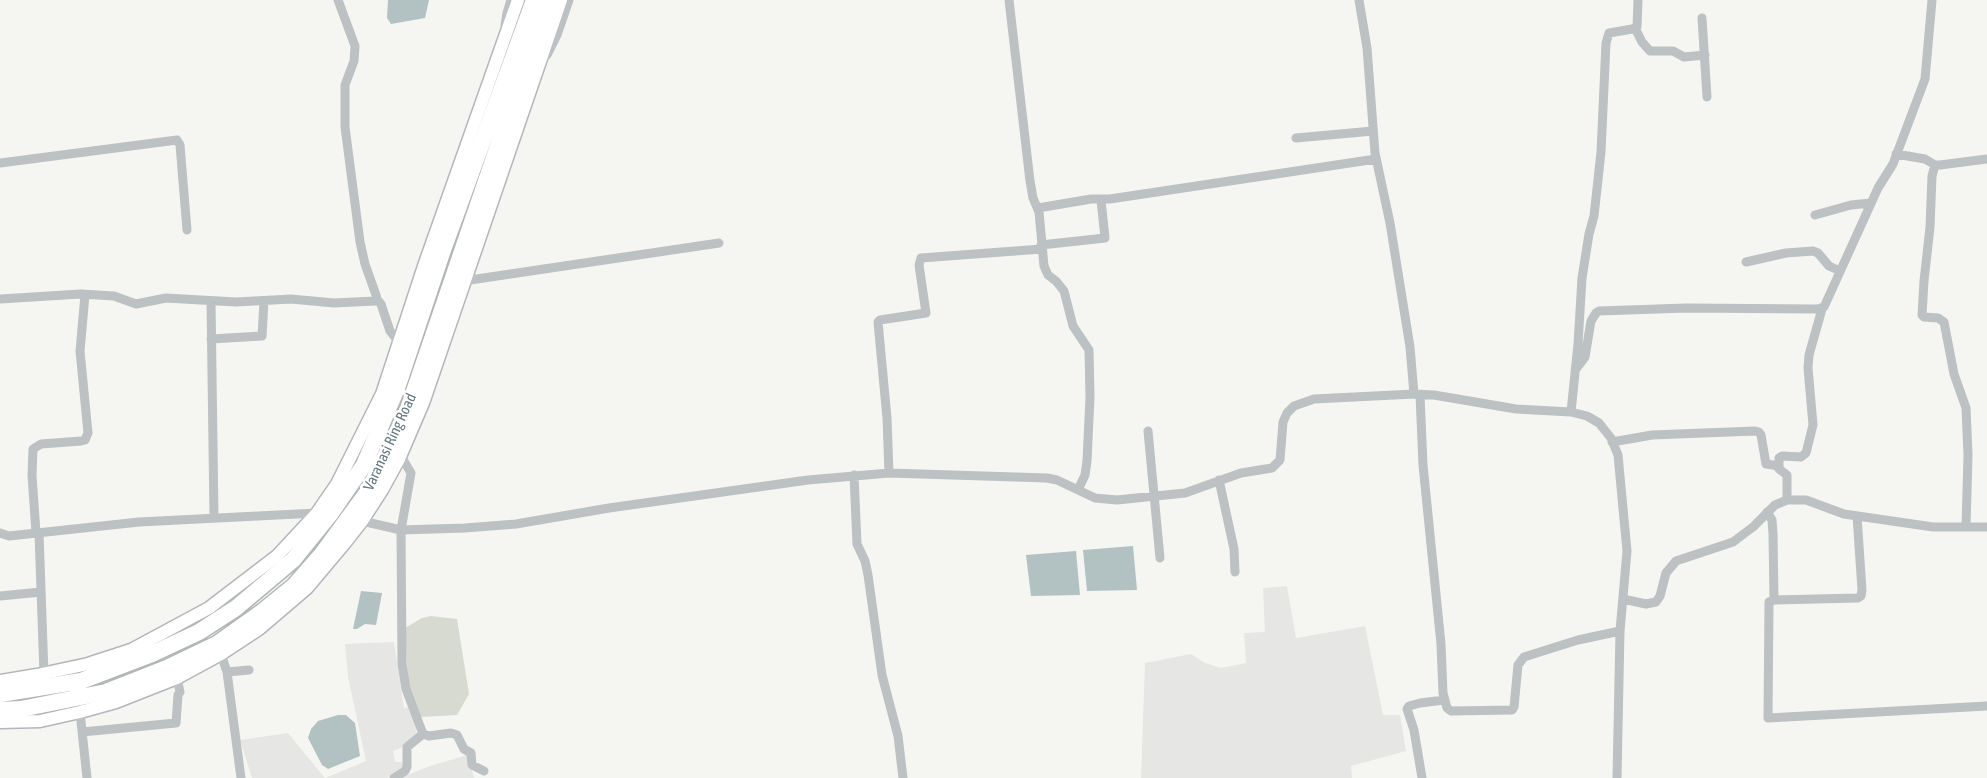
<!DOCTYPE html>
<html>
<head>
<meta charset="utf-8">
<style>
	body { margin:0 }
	canvas { display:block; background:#f5f5f2 }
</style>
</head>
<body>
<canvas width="1987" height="778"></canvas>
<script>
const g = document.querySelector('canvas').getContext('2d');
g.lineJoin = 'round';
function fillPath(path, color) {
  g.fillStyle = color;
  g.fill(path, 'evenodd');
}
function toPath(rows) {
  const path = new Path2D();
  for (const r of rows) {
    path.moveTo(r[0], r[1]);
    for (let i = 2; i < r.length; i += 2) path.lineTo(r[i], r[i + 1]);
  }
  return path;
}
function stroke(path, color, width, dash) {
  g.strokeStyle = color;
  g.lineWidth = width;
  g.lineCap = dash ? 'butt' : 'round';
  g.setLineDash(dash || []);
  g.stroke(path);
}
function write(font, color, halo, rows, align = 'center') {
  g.font = font + ' "Asap Condensed",sans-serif';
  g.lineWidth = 5;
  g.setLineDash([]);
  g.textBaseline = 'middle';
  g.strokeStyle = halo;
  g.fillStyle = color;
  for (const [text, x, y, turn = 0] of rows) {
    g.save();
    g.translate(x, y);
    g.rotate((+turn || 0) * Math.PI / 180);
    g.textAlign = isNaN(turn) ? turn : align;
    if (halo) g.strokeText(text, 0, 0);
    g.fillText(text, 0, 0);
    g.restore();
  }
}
fillPath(toPath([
	[1287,586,1296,638,1365,626,1383,715,1400,715,1406,751,1351,766,1352,778,1141,778,1145,663,1191,654,1205,663,1221,668,1246,663,1244,633,1265,632,1263,588],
	[394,642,404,708,411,707,417,734,403,747,393,751,395,762,404,762,404,766,400,771,387,778,252,778,240,740,288,733,325,778,366,761,348,677,345,644],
	[467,755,474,778,400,778,427,767]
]), '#e6e6e5');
fillPath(toPath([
	[431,616,457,619,469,694,457,715,421,717,408,685,405,628,422,618]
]), '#d6dad1');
fillPath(toPath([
	[388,0,429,0,425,18,391,24,387,18],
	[1133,546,1137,590,1087,591,1083,550],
	[1076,551,1080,595,1031,596,1026,555],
	[361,591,382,593,376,625,365,624,357,629,353,629],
	[338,715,346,715,355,723,360,756,328,769,322,765,308,738,311,729,318,721]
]), '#b2c2c3');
const secondary = toPath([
	[0,681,37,675,88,664,131,650,209,608,277,556,317,513,337,484,382,394,424,266,518,0],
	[0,722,40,721,80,712,116,702,177,678,221,654,259,629,307,588,344,544,362,521,382,490,399,459,423,403,561,0]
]);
const highway = toPath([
	[0,694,81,681,152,654,199,632,236,608,293,560,331,513,364,465,397,388,443,250,534,0],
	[0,710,21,709,106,692,167,668,217,644,262,612,294,586,322,554,369,490,407,412,548,0]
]);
stroke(secondary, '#b1b7ba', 15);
stroke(highway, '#b1b6b8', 19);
stroke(toPath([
	[1009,0,1030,181,1033,198,1039,212,1044,266,1048,275,1056,281,1064,291,1073,326,1089,350,1090,397,1087,461,1085,475,1078,490],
	[1359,0,1367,48,1375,153,1390,223,1410,347,1414,394],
	[1702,18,1707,97],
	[505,25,507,13,511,0],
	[1635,28,1642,42,1650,51,1673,51,1684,57,1705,55],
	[547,55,557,35,569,0],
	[1296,138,1373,131],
	[1896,154,1925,159,1935,165,1940,165,1987,159],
	[0,163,177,140,180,145,187,230],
	[1935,165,1932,176,1930,227,1924,281,1922,315,1924,317,1938,318,1944,322,1954,374,1966,408,1968,455,1966,527],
	[1038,208,1091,199,1110,199,1376,159],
	[1815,215,1851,205,1871,203],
	[1041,245,1105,238,1101,200],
	[1746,262,1786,253,1813,251,1818,253,1829,266,1840,271],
	[464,284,470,280,719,243],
	[0,299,81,294,114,296,136,304,166,298,236,302,291,299,334,303,375,301,377,299,376,295,365,264,360,242,345,127,345,85,354,61,355,46,338,0],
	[377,299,381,304,390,331,398,341],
	[211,301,214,517],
	[211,339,262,336,264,301],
	[1576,369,1585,357,1591,321,1596,313,1599,311,1686,308,1818,309,1824,307,1878,188,1893,164,1925,79,1932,0],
	[1420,395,1423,465,1441,644,1443,693,1447,708,1451,711,1512,710,1514,707,1518,665,1524,657,1578,640,1620,631],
	[1571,412,1578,344,1582,278,1589,234,1594,216,1601,152,1606,43,1609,33,1632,29,1637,27,1638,0],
	[1148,431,1160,558],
	[1612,442,1652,435,1755,431,1759,432,1761,435,1766,464,1779,466],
	[889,473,887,418,878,322,880,320,926,313,919,265,921,258,1042,249],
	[854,475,857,544,865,561,868,575,882,675,898,736,903,778],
	[1219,480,1234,549,1235,572],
	[1787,500,1787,475,1779,469,1779,458,1782,456,1801,457,1806,453,1813,425,1808,368,1809,355,1822,309],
	[1767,512,1772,520,1773,534,1774,600],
	[1857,516,1862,590,1861,596,1858,598,1774,600,1769,602,1768,718,1987,706],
	[362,521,401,530,465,528,516,524,609,508,808,480,889,473,1047,478,1057,480,1095,498,1117,500,1185,493,1241,473,1272,468,1280,460,1283,422,1287,413,1294,406,1314,399,1414,394,1434,395,1516,409,1571,412,1587,416,1599,423,1611,438,1618,455,1627,551,1620,631,1617,778],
	[0,533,9,536,139,522,317,513],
	[36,533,32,475,33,449,41,444,81,441,85,440,88,433,80,351,85,295],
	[39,533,44,674],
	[0,596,41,592],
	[1623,599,1646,604,1656,602,1660,596,1666,573,1676,561,1733,542,1753,527,1775,505,1787,500,1806,500,1844,514,1933,527,1987,527],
	[221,654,227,672,249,670],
	[227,672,241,778],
	[80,712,87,778],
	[82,732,176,723,178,695,180,692,177,678],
	[423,734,429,736,451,733,457,735,464,749,471,753,472,765,484,771],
	[394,778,405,771,407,767,407,747,423,734,406,689,402,664,401,530,411,473,401,456],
	[1422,778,1414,730,1407,709,1409,706,1420,703,1444,700]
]), '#bcc1c3', 9);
stroke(secondary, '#fff', 12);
stroke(highway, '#fff', 16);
write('15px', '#667981', '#fff', [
	["Varanasi Ring Road",390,442,-65]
]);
</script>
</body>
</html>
